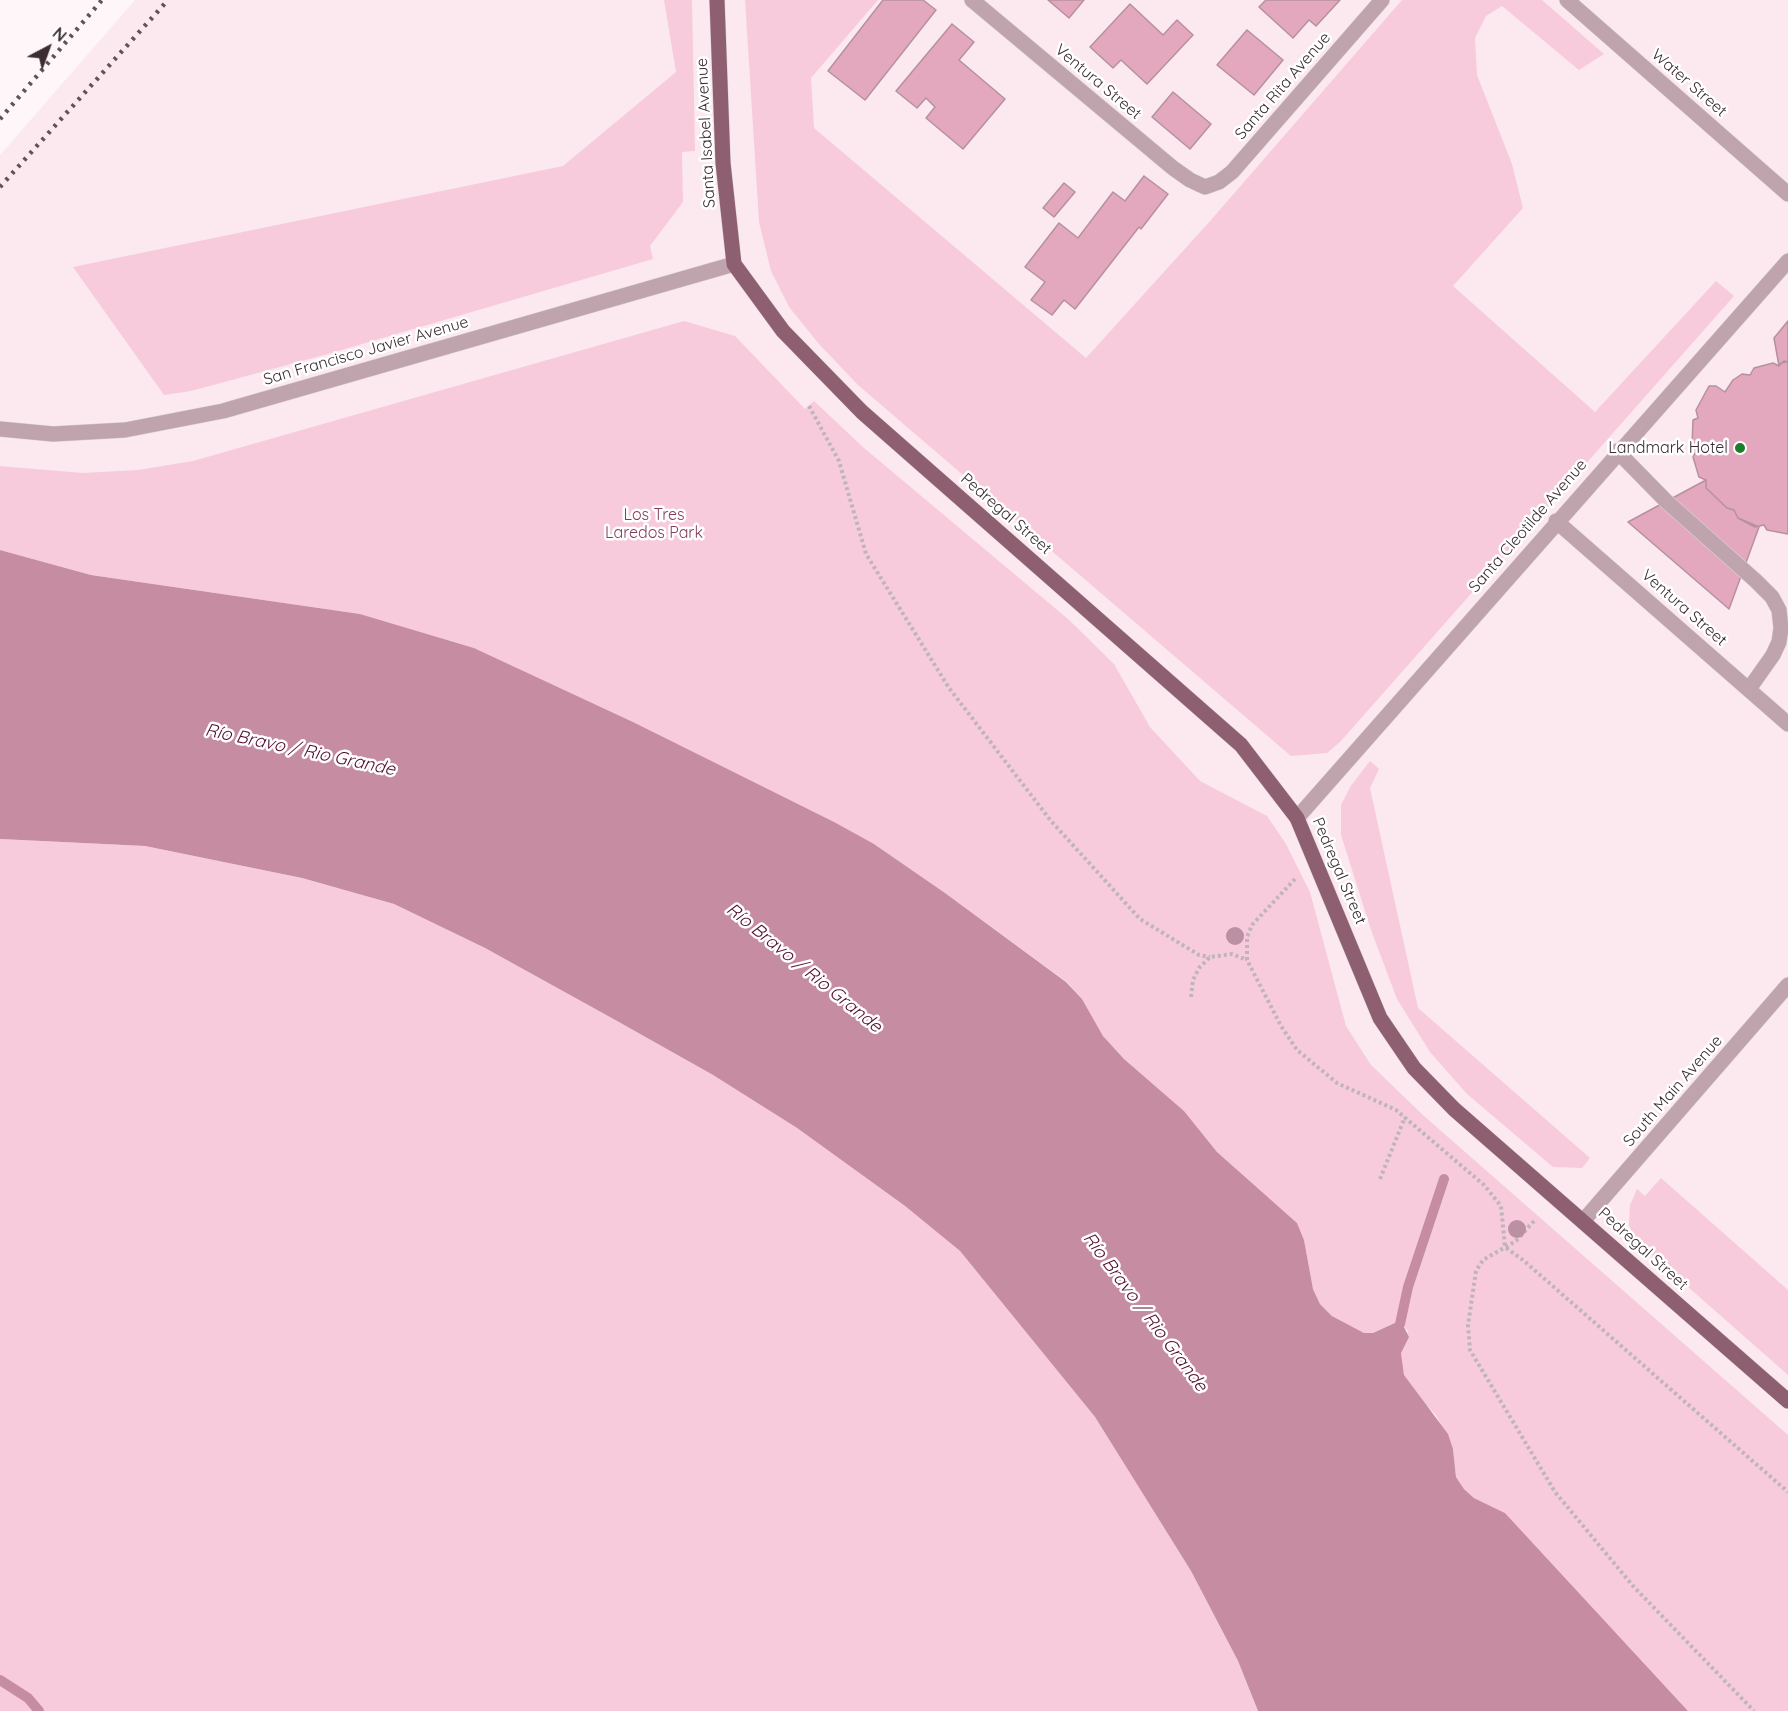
<!DOCTYPE html>
<html>
<head>
<meta charset="utf-8">
<style>
	body { margin:0 }
	#map { position:relative; width:1788px; height:1711px; overflow:hidden; background:#fef6f8; font-family:Quicksand,sans-serif }
	canvas { display:block }
	.north { position:absolute; left:18px; top:18px; width:60px; height:60px; -webkit-text-stroke:4px #fff; paint-order:stroke; rotate:41deg; font-size:16px; font-weight:700; line-height:24px; text-align:center; color:#3b2d32 }
	.north::after { content:''; display:block; margin:auto; width:21px; height:27px; background:#3b2d32; clip-path:polygon(50% 0,100% 100%,50% 72%,0 100%) }
</style>
</head>
<body>
<div id="map">
<canvas width="1788" height="1711"></canvas>
<div class="north">N</div>
</div>
<script>
const g = document.querySelector('canvas').getContext('2d');
g.lineJoin = 'round';
function fillPath(path, color) {
  g.fillStyle = color;
  g.fill(path, 'evenodd');
}
function toPath(rows) {
  const path = new Path2D();
  for (const r of rows) {
    path.moveTo(r[0], r[1]);
    for (let i = 2; i < r.length; i += 2) path.lineTo(r[i], r[i + 1]);
  }
  return path;
}
function stroke(path, color, width, dash) {
  g.strokeStyle = color;
  g.lineWidth = width;
  g.lineCap = dash ? 'butt' : 'round';
  g.setLineDash(dash || []);
  g.stroke(path);
}
function write(font, color, halo, rows, align = 'center') {
  g.font = font + ' Quicksand,sans-serif';
  g.lineWidth = 5;
  g.setLineDash([]);
  g.textBaseline = 'middle';
  g.strokeStyle = halo;
  g.fillStyle = color;
  for (const [text, x, y, turn = 0] of rows) {
    g.save();
    g.translate(x, y);
    g.rotate((+turn || 0) * Math.PI / 180);
    g.textAlign = isNaN(turn) ? turn : align;
    if (halo) g.strokeText(text, 0, 0);
    g.fillText(text, 0, 0);
    g.restore();
  }
}
fillPath(toPath([
	[135,0,1788,0,1788,1711,1688,1711,1514,1524,1021,950,874,844,310,607,48,562,0,550,0,155]
]), '#fce9ef');
fillPath(toPath([
	[664,0,692,0,695,151,682,152,683,202,650,246,653,259,328,354,191,391,164,395,73,267,563,166,676,72],
	[745,0,878,0,811,78,814,128,1086,358,1211,220,1402,0,1542,0,1604,54,1579,70,1502,6,1486,16,1475,38,1477,75,1512,164,1523,208,1453,286,1595,412,1716,281,1734,296,1340,742,1327,753,1291,756,858,385,819,344,789,307,771,271,759,222],
	[684,321,735,336,805,409,814,401,864,448,1068,619,1114,664,1150,727,1200,781,1267,816,1286,844,1310,892,1346,1026,1371,1065,1424,1116,1788,1435,1788,1711,1688,1711,1505,1513,1474,1498,1464,1489,1456,1477,1453,1449,1436,1415,1419,1398,1404,1375,1401,1353,1408,1331,1403,1325,1397,1322,1373,1333,1364,1333,1332,1316,1320,1304,1313,1289,1304,1240,1297,1223,1217,1152,1184,1111,1124,1059,1103,1036,1082,999,1067,982,945,893,874,844,633,722,474,648,360,614,91,575,0,550,0,466,83,473,138,470,193,461],
	[1370,761,1379,769,1370,788,1418,1008,1590,1158,1582,1168,1553,1167,1467,1094,1430,1052,1397,999,1371,930,1341,835,1341,805,1350,787],
	[0,839,145,846,302,878,394,904,485,948,617,1021,713,1075,797,1128,905,1206,960,1251,1095,1417,1191,1571,1238,1661,1258,1711,0,1711],
	[1661,1178,1788,1290,1788,1375,1637,1242,1629,1225,1630,1205,1637,1189,1645,1196]
]), '#f7cbdb');
fillPath(toPath([
	[0,550,91,575,360,614,474,648,633,722,834,822,874,844,945,893,1066,982,1082,999,1103,1036,1124,1059,1184,1111,1217,1152,1297,1223,1304,1240,1313,1289,1320,1304,1332,1316,1364,1333,1373,1333,1397,1322,1403,1325,1409,1337,1401,1353,1404,1375,1448,1434,1453,1449,1456,1477,1464,1489,1474,1498,1505,1513,1688,1711,1258,1711,1238,1661,1191,1571,1095,1417,960,1251,905,1206,797,1128,713,1075,617,1021,485,948,394,904,302,878,145,846,0,839]
]), '#c68da2');
stroke(toPath([
	[1400,1324,1408,1287,1444,1179],
	[0,1680,28,1698,39,1711]
]), '#c68da2', 10);
const building = toPath([
	[883,0,923,0,936,10,865,100,828,71,883,0],
	[1048,0,1084,0,1069,18,1048,0],
	[1266,0,1340,0,1316,26,1309,20,1293,38,1259,7,1266,0],
	[1130,4,1163,35,1177,20,1193,35,1147,84,1121,60,1113,68,1090,47,1130,4],
	[952,24,974,42,959,60,1005,99,963,149,926,118,935,107,926,98,917,108,896,91,952,24],
	[1247,30,1283,60,1254,95,1217,65,1247,30],
	[1173,92,1211,124,1190,149,1152,117,1173,92],
	[1144,176,1168,194,1141,229,1139,227,1075,309,1064,300,1052,315,1031,300,1045,282,1025,267,1059,223,1078,238,1113,192,1125,201,1144,176],
	[1064,183,1075,192,1054,217,1043,208,1064,183],
	[1788,321,1788,362,1784,361,1779,366,1774,338,1788,321],
	[1787,362,1788,362,1788,534,1767,530,1764,525,1755,527,1738,518,1734,510,1727,508,1706,488,1706,480,1699,477,1693,457,1696,451,1692,446,1693,420,1698,418,1696,410,1709,386,1716,386,1725,392,1733,380,1742,374,1750,375,1754,368,1773,363,1779,366,1781,363,1787,362],
	[1706,480,1706,488,1727,508,1734,510,1738,518,1759,527,1729,609,1628,522,1706,480]
]);
fillPath(building, '#e4a8be');
stroke(building, '#b5919e', 1.5);
const minor = toPath([
	[972,0,1173,168,1190,180,1205,187,1219,182,1232,172,1382,0],
	[1567,0,1788,194],
	[0,429,53,434,125,430,223,411,734,264],
	[1617,451,1666,501,1756,581,1772,597,1779,610,1781,628,1779,642,1773,655,1749,689],
	[1556,521,1788,724],
	[1297,818,1788,261],
	[1584,1220,1788,985]
]);
const major = toPath([
	[717,0,723,163,734,264,783,331,862,412,1241,745,1297,818,1380,1018,1414,1068,1454,1109,1788,1401]
]);
stroke(minor, '#dbd2d4', 16);
stroke(major, '#dbd2d4', 16);
stroke(toPath([
	[809,406,839,461,866,554,949,688,1051,821,1140,919,1199,955,1210,957],
	[1295,879,1252,925,1247,937,1247,960,1281,1026,1297,1050,1337,1083,1396,1110,1484,1185,1501,1206,1505,1247,1523,1260,1788,1492],
	[1191,997,1193,980,1199,968,1210,957,1232,954,1247,960],
	[1380,1179,1405,1117],
	[1534,1221,1516,1241,1483,1260,1476,1271,1468,1325,1470,1350,1555,1492,1633,1586,1754,1711]
]), '#bfb5b8', 4, [3, 3]);
stroke(minor, '#bfa4ae', 15);
stroke(major, '#8d5f70', 15);
stroke(toPath([
	[0,119,102,0],
	[0,187,168,0]
]), '#605358', 4.5, [3, 6]);
g.fillStyle = '#bb90a2';
for (const [x, y] of [
	[1235,936],
	[1517,1229]
]) {
  g.beginPath();
  g.arc(x, y, 9, 0, 2 * Math.PI);
  g.fill();
}
for (const [x, y, r, color] of [
	[1740,448,6,"#207c2d"]
]) {
  const dot = new Path2D();
  dot.arc(x, y, r, 0, 2 * Math.PI);
  g.fillStyle = color;
  g.fill(dot);
  stroke(dot, '#fff', 2);
}
write('16px', '#3b2d32', '#fff', [
	["Ventura Street",1098,82,40],
	["Water Street",1689,83,41],
	["Santa Rita Avenue",1283,86,-49],
	["Santa Isabel Avenue",706,133,-93],
	["San Francisco Javier Avenue",366,351,-16],
	["Pedregal Street",1006,514,41],
	["Santa Cleotilde Avenue",1528,526,-49],
	["Ventura Street",1684,608,41],
	["Pedregal Street",1339,871,67],
	["South Main Avenue",1673,1091,-49],
	["Pedregal Street",1643,1249,42]
]);
write('16px', '#3b2d32', '#fff', [
	["Landmark Hotel",1728,448]
], 'right');
write('16px', '#843c5b', '#fff', [
	["Los Tres",654,515],
	["Laredos Park",654,533]
]);
write('italic 18px', '#530e31', '#fff', [
	["Río Bravo / Rio Grande",300,750,12],
	["Río Bravo / Rio Grande",804,968,39],
	["Río Bravo / Rio Grande",1145,1312,53]
]);
</script>
</body>
</html>
